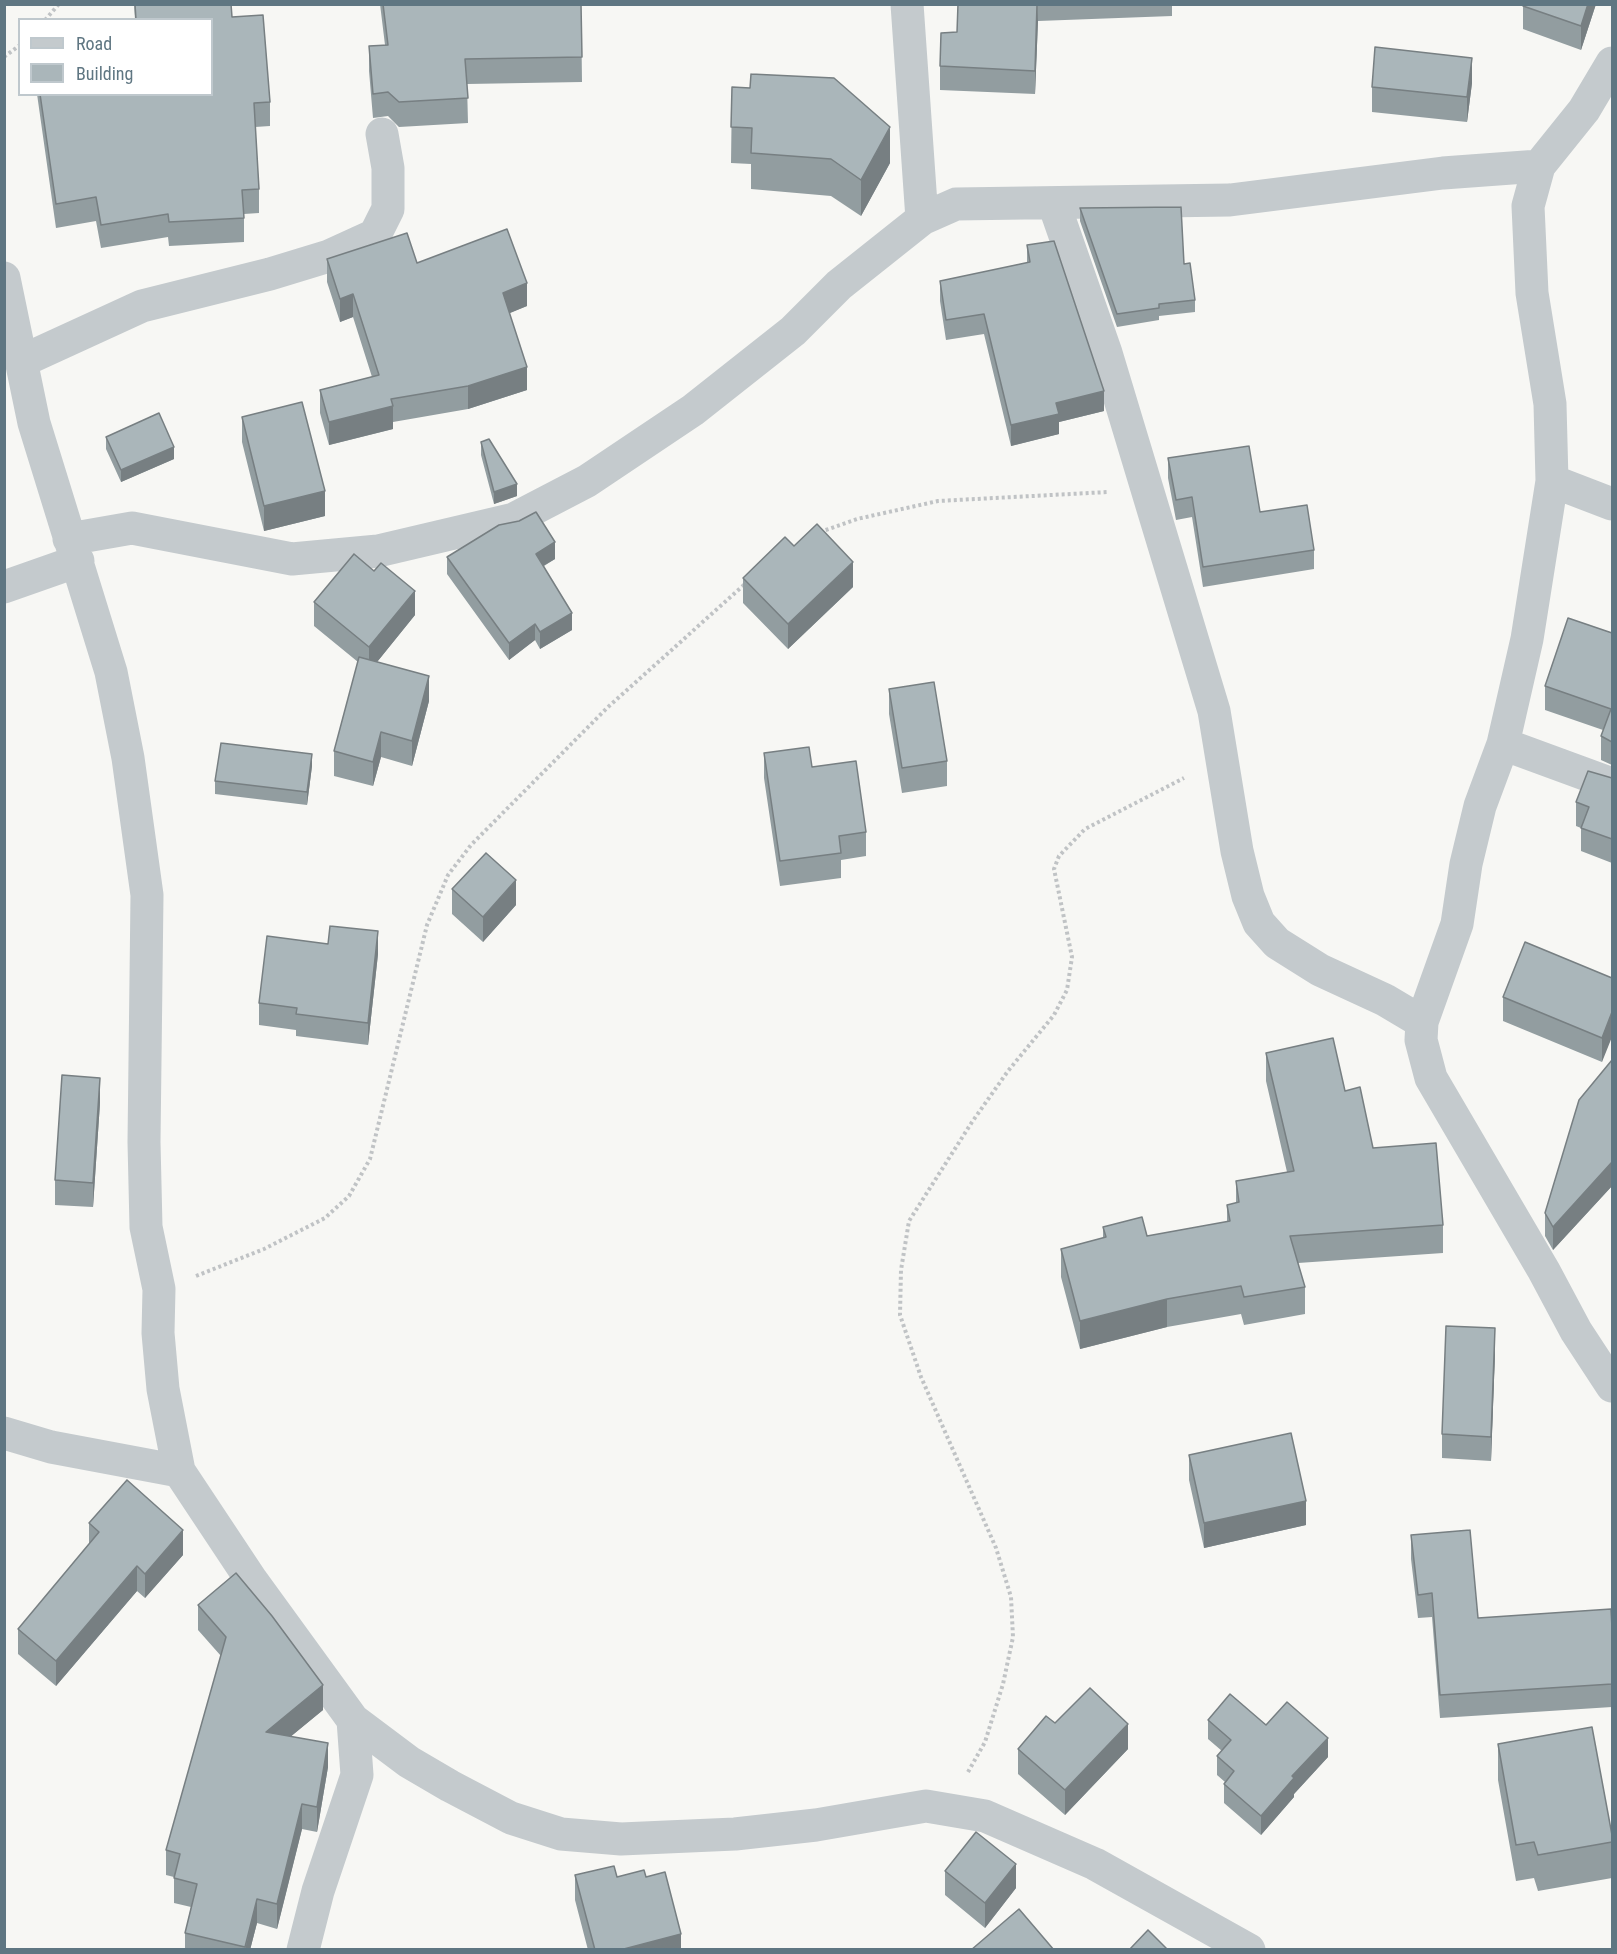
<!DOCTYPE html>
<html>
<head>
<meta charset="utf-8">
<style>
	body { margin:0 }
	#map { position:relative; width:1617px; height:1954px; overflow:hidden; background:#f7f7f4; font-family:"Roboto Condensed",sans-serif }
	canvas { display:block }
	.frame { position:absolute; inset:0; border:6px solid #5f7682; pointer-events:none }
	.legend { position:absolute; left:18px; top:18px; width:195px; height:78px; box-sizing:border-box; background:#fff; border:2px solid #bfc8cd; margin:0; padding:8px 10px; list-style:none; font-size:18px; color:#5f7682 }
	.legend li { display:flex; align-items:center; gap:12px; height:30px }
	.legend b { width:30px; border:2px solid #bfc8cd }
</style>
</head>
<body>
<div id="map">
<canvas width="1617" height="1954"></canvas>
<div class="frame"></div>
<ul class="legend">
<li><b style="height:8px;background:#c4cacd"></b>Road</li>
<li><b style="height:16px;background:#aab6ba"></b>Building</li>
</ul>
</div>
<script>
const g = document.querySelector('canvas').getContext('2d');
g.lineJoin = 'round';
function toPath(rows) {
  const path = new Path2D();
  for (const r of rows) {
    path.moveTo(r[0], r[1]);
    for (let i = 2; i < r.length; i += 2) path.lineTo(r[i], r[i + 1]);
  }
  return path;
}
function stroke(path, color, width, dash) {
  g.strokeStyle = color;
  g.lineWidth = width;
  g.lineCap = dash ? 'butt' : 'round';
  g.setLineDash(dash || []);
  g.stroke(path);
}
function fillPath(path, color) {
  g.fillStyle = color;
  g.fill(path, 'evenodd');
}
stroke(toPath([
	[45,20,59,4],
	[4,57,20,45],
	[820,532,857,519,938,501,1108,492],
	[196,1276,264,1249,325,1218,349,1196,370,1159,427,925,448,875,471,845,607,708,745,584],
	[968,1772,985,1742,1003,1684,1013,1637,1011,1597,996,1548,921,1377,900,1315,901,1270,909,1221,972,1122,1008,1071,1054,1015,1067,990,1072,957,1054,869,1059,856,1085,829,1184,778]
]), '#c0c3c5', 4, [3, 3]);
stroke(toPath([
	[907,4,922,219],
	[1612,63,1584,110,1539,166,1528,206,1532,293,1550,404,1552,481,1527,639,1503,744,1480,806,1466,864,1457,924,1422,1022,1421,1040,1431,1078,1544,1271,1576,1331,1612,1386],
	[1054,204,1106,353,1214,711,1237,851,1248,896,1259,923,1277,943,1320,970,1385,1000,1422,1022],
	[4,278,34,423,111,672,128,758,147,895,144,1142,146,1227,159,1289,158,1333,163,1389,179,1471,252,1581,353,1720,409,1762,450,1786,511,1818,561,1834,621,1839,735,1834,816,1825,926,1806,985,1816,1095,1864,1249,1950],
	[22,361,142,306,270,274,329,256,375,235,388,209,388,168,382,134],
	[1552,481,1612,504],
	[69,539,132,528,292,559,378,551,514,519,587,481,693,410,793,331,839,285,922,219,956,204,1230,200,1443,173,1539,166],
	[4,587,78,561],
	[1503,744,1612,784],
	[4,1433,51,1447,179,1471],
	[303,1950,318,1891,357,1775,353,1720]
]), '#c4cacd', 33);
fillPath(toPath([
	[134,4,231,4,232,17,270,102,270,126,255,127,259,189,259,213,244,214,244,242,169,246,168,237,101,248,96,221,56,228,37,94,212,94,212,20,135,20],
	[380,4,581,4,582,82,467,84,468,123,399,127,388,116,373,118,369,71,369,46,385,45],
	[958,4,1172,4,1172,16,1038,21,1035,94,940,90,940,66,957,32],
	[1596,4,1581,50,1523,29,1523,6],
	[1472,83,1467,122,1372,112,1372,87],
	[732,87,890,163,861,216,831,196,751,189,751,164,731,163],
	[1080,208,1184,264,1195,300,1195,312,1159,316,1159,320,1117,327,1080,221],
	[1027,245,1104,411,1059,422,1059,434,1011,446,984,334,946,340,940,301,940,281,1027,263],
	[327,259,417,263,527,306,509,313,527,390,468,409,393,422,393,429,329,445,320,413,320,390,372,377,353,317,340,322,327,282],
	[242,417,325,516,264,531,242,442],
	[106,437,174,459,121,482,106,449],
	[481,442,517,496,494,504,481,455],
	[1168,458,1260,512,1314,550,1314,569,1203,587,1192,517,1176,520,1168,478],
	[794,546,853,587,788,649,743,603,743,578],
	[447,557,555,559,544,566,572,630,540,649,535,640,509,660,447,574],
	[314,602,415,615,377,662,429,701,412,766,381,757,373,786,334,776,334,751,358,662,314,626],
	[1612,633,1612,765,1601,760,1601,736,1603,730,1545,710,1545,686],
	[889,689,947,761,947,786,902,793,889,714],
	[764,753,812,767,866,832,866,856,841,860,841,878,780,886,764,778],
	[312,766,307,805,215,794,215,781],
	[1612,778,1612,863,1581,851,1581,828,1576,826,1576,802],
	[452,889,516,905,483,942,452,914],
	[378,954,368,1045,296,1036,296,1030,259,1025,259,1003],
	[1612,978,1602,1062,1503,1021,1503,997],
	[1266,1053,1345,1091,1373,1148,1443,1225,1443,1253,1298,1263,1305,1287,1305,1314,1244,1325,1241,1314,1167,1327,1080,1349,1061,1277,1061,1249,1103,1238,1103,1227,1147,1236,1227,1222,1227,1205,1236,1203,1236,1181,1287,1172,1266,1081],
	[1612,1060,1612,1186,1553,1250,1545,1236,1545,1213],
	[100,1103,93,1207,55,1205,55,1180],
	[1495,1353,1491,1461,1442,1458,1442,1434],
	[1189,1455,1306,1525,1204,1548,1189,1480],
	[89,1523,183,1555,145,1598,137,1591,56,1686,18,1654,18,1629,89,1545],
	[1411,1535,1478,1618,1612,1628,1612,1707,1440,1718,1432,1617,1418,1618,1411,1559],
	[198,1605,323,1710,291,1736,328,1767,317,1832,302,1829,277,1929,257,1923,250,1950,185,1950,185,1933,191,1907,174,1903,174,1877,166,1875,166,1850,221,1656,198,1630],
	[1208,1720,1266,1725,1328,1757,1294,1794,1294,1797,1261,1835,1224,1803,1224,1784,1225,1782,1217,1775,1217,1756,1222,1751,1208,1739],
	[1055,1723,1128,1749,1065,1815,1018,1774,1018,1749],
	[1498,1744,1612,1835,1612,1878,1538,1891,1534,1878,1516,1881,1498,1780],
	[945,1871,1016,1888,985,1928,945,1895],
	[575,1875,646,1877,681,1950,588,1950,575,1900]
]), '#929da0');
fillPath(toPath([
	[1037,4,1038,21,1035,94,1035,71],
	[1588,4,1596,4,1581,50,1581,26],
	[1472,58,1472,83,1467,122,1467,97],
	[890,127,890,163,861,216,861,180],
	[527,283,527,306,503,316,503,293],
	[353,294,353,317,340,322,340,299],
	[527,367,527,390,468,409,468,386],
	[1104,391,1104,411,1059,422,1059,434,1011,446,1011,425,1056,403],
	[393,406,393,429,329,445,329,422],
	[174,447,174,459,121,482,121,470],
	[517,484,517,496,494,504,494,492],
	[325,491,325,516,264,531,264,506],
	[555,542,555,559,536,570,536,554],
	[853,562,853,587,788,649,788,624],
	[415,591,415,615,369,672,369,647],
	[572,613,572,630,540,649,540,632],
	[535,624,535,640,509,660,509,643],
	[429,676,429,701,412,766,412,741],
	[381,732,381,757,373,786,373,762],
	[312,754,312,766,307,805,307,792],
	[516,880,516,905,483,942,483,917],
	[378,931,378,954,368,1045,368,1023],
	[1612,1012,1612,1037,1602,1062,1602,1038],
	[100,1078,100,1103,93,1207,93,1183],
	[1612,1162,1612,1186,1553,1250,1553,1227],
	[1167,1299,1167,1327,1080,1349,1080,1321],
	[1495,1328,1495,1353,1491,1461,1491,1437],
	[1306,1501,1306,1525,1204,1548,1204,1523],
	[183,1530,183,1555,145,1598,145,1574],
	[137,1566,137,1591,56,1686,56,1661],
	[323,1685,323,1710,266,1757,266,1732],
	[1128,1724,1128,1749,1065,1815,1065,1790],
	[1328,1738,1328,1757,1294,1794,1294,1797,1261,1835,1261,1816,1292,1776],
	[328,1743,328,1767,317,1832,317,1807],
	[302,1804,302,1829,277,1929,277,1904],
	[1016,1864,1016,1888,985,1928,985,1903],
	[257,1899,257,1923,250,1950,245,1950],
	[681,1934,681,1950,620,1950]
]), '#777f82');
const building = toPath([
	[135,4,231,4,232,17,263,15,270,102,254,103,259,189,242,190,244,218,169,222,168,214,101,225,96,197,56,204,40,94,212,94,212,20,136,20,135,4],
	[383,4,581,4,582,57,465,59,468,98,399,102,388,92,373,94,369,46,388,45,383,4],
	[958,4,1037,4,1035,71,940,66,941,33,957,32,958,4],
	[1524,4,1588,4,1581,26,1523,6,1524,4],
	[1375,47,1472,58,1467,97,1372,87,1375,47],
	[751,74,834,78,890,127,861,180,831,159,751,153,752,128,731,127,732,87,750,88,751,74],
	[1181,207,1184,264,1190,263,1195,300,1159,304,1159,308,1117,314,1080,208,1181,207],
	[507,229,527,283,503,293,527,367,468,386,391,399,393,406,329,422,320,390,379,375,353,294,340,299,327,259,407,233,417,263,507,229],
	[1054,241,1104,391,1056,403,1059,414,1011,425,984,314,946,320,940,281,1030,262,1027,245,1054,241],
	[302,402,325,491,264,506,242,417,302,402],
	[159,413,174,447,121,470,106,437,159,413],
	[489,439,517,484,494,492,481,442,489,439],
	[1249,446,1260,512,1307,505,1314,550,1203,567,1192,497,1176,500,1168,458,1249,446],
	[536,512,555,542,536,554,572,613,540,632,535,624,509,643,447,557,499,525,519,521,536,512],
	[817,524,853,562,788,624,743,578,785,537,794,546,817,524],
	[354,554,374,571,381,563,415,591,369,647,314,602,354,554],
	[1568,618,1612,633,1612,742,1601,736,1611,709,1545,686,1568,618],
	[359,657,429,676,412,741,381,732,373,762,334,751,359,657],
	[934,682,947,761,902,768,889,689,934,682],
	[221,743,312,754,307,792,215,781,221,743],
	[809,747,812,767,856,761,866,832,839,836,841,853,780,861,764,753,809,747],
	[1588,771,1612,778,1612,839,1581,828,1589,807,1576,802,1588,771],
	[486,853,516,880,483,917,452,889,486,853],
	[330,926,378,931,368,1023,296,1014,297,1008,259,1003,267,936,328,944,330,926],
	[1525,942,1612,978,1612,1012,1602,1038,1503,997,1525,942],
	[1333,1038,1345,1091,1360,1087,1373,1148,1436,1143,1443,1225,1290,1236,1305,1287,1244,1297,1241,1286,1167,1299,1080,1321,1061,1249,1106,1237,1103,1227,1142,1217,1147,1236,1230,1221,1227,1205,1239,1202,1236,1181,1294,1171,1266,1053,1333,1038],
	[1612,1060,1612,1162,1553,1227,1545,1213,1579,1100,1612,1060],
	[62,1075,100,1078,93,1183,55,1180,62,1075],
	[1446,1326,1495,1328,1491,1437,1442,1434,1446,1326],
	[1291,1433,1306,1501,1204,1523,1189,1455,1291,1433],
	[127,1480,183,1530,145,1574,137,1566,56,1661,18,1629,99,1532,89,1523,127,1480],
	[1470,1530,1478,1618,1611,1609,1612,1628,1612,1684,1440,1695,1432,1593,1418,1595,1411,1535,1470,1530],
	[236,1573,272,1616,323,1685,266,1732,328,1743,317,1807,302,1804,277,1904,257,1899,245,1947,185,1933,197,1884,174,1878,180,1854,166,1850,226,1637,198,1605,236,1573],
	[1090,1688,1128,1724,1065,1790,1018,1749,1046,1716,1055,1723,1090,1688],
	[1230,1694,1266,1725,1287,1702,1328,1738,1292,1776,1294,1778,1261,1816,1224,1784,1234,1771,1217,1756,1231,1740,1208,1720,1230,1694],
	[1592,1727,1612,1835,1612,1842,1538,1855,1534,1842,1516,1845,1498,1744,1592,1727],
	[976,1832,1016,1864,985,1903,945,1871,976,1832],
	[614,1866,617,1877,644,1870,646,1877,665,1872,681,1934,620,1950,595,1950,575,1875,614,1866],
	[1019,1909,1054,1950,971,1950,1019,1909],
	[1148,1930,1168,1950,1129,1950,1148,1930]
]);
fillPath(building, '#aab6ba');
stroke(building, '#777f82', 1.5);
</script>
</body>
</html>
